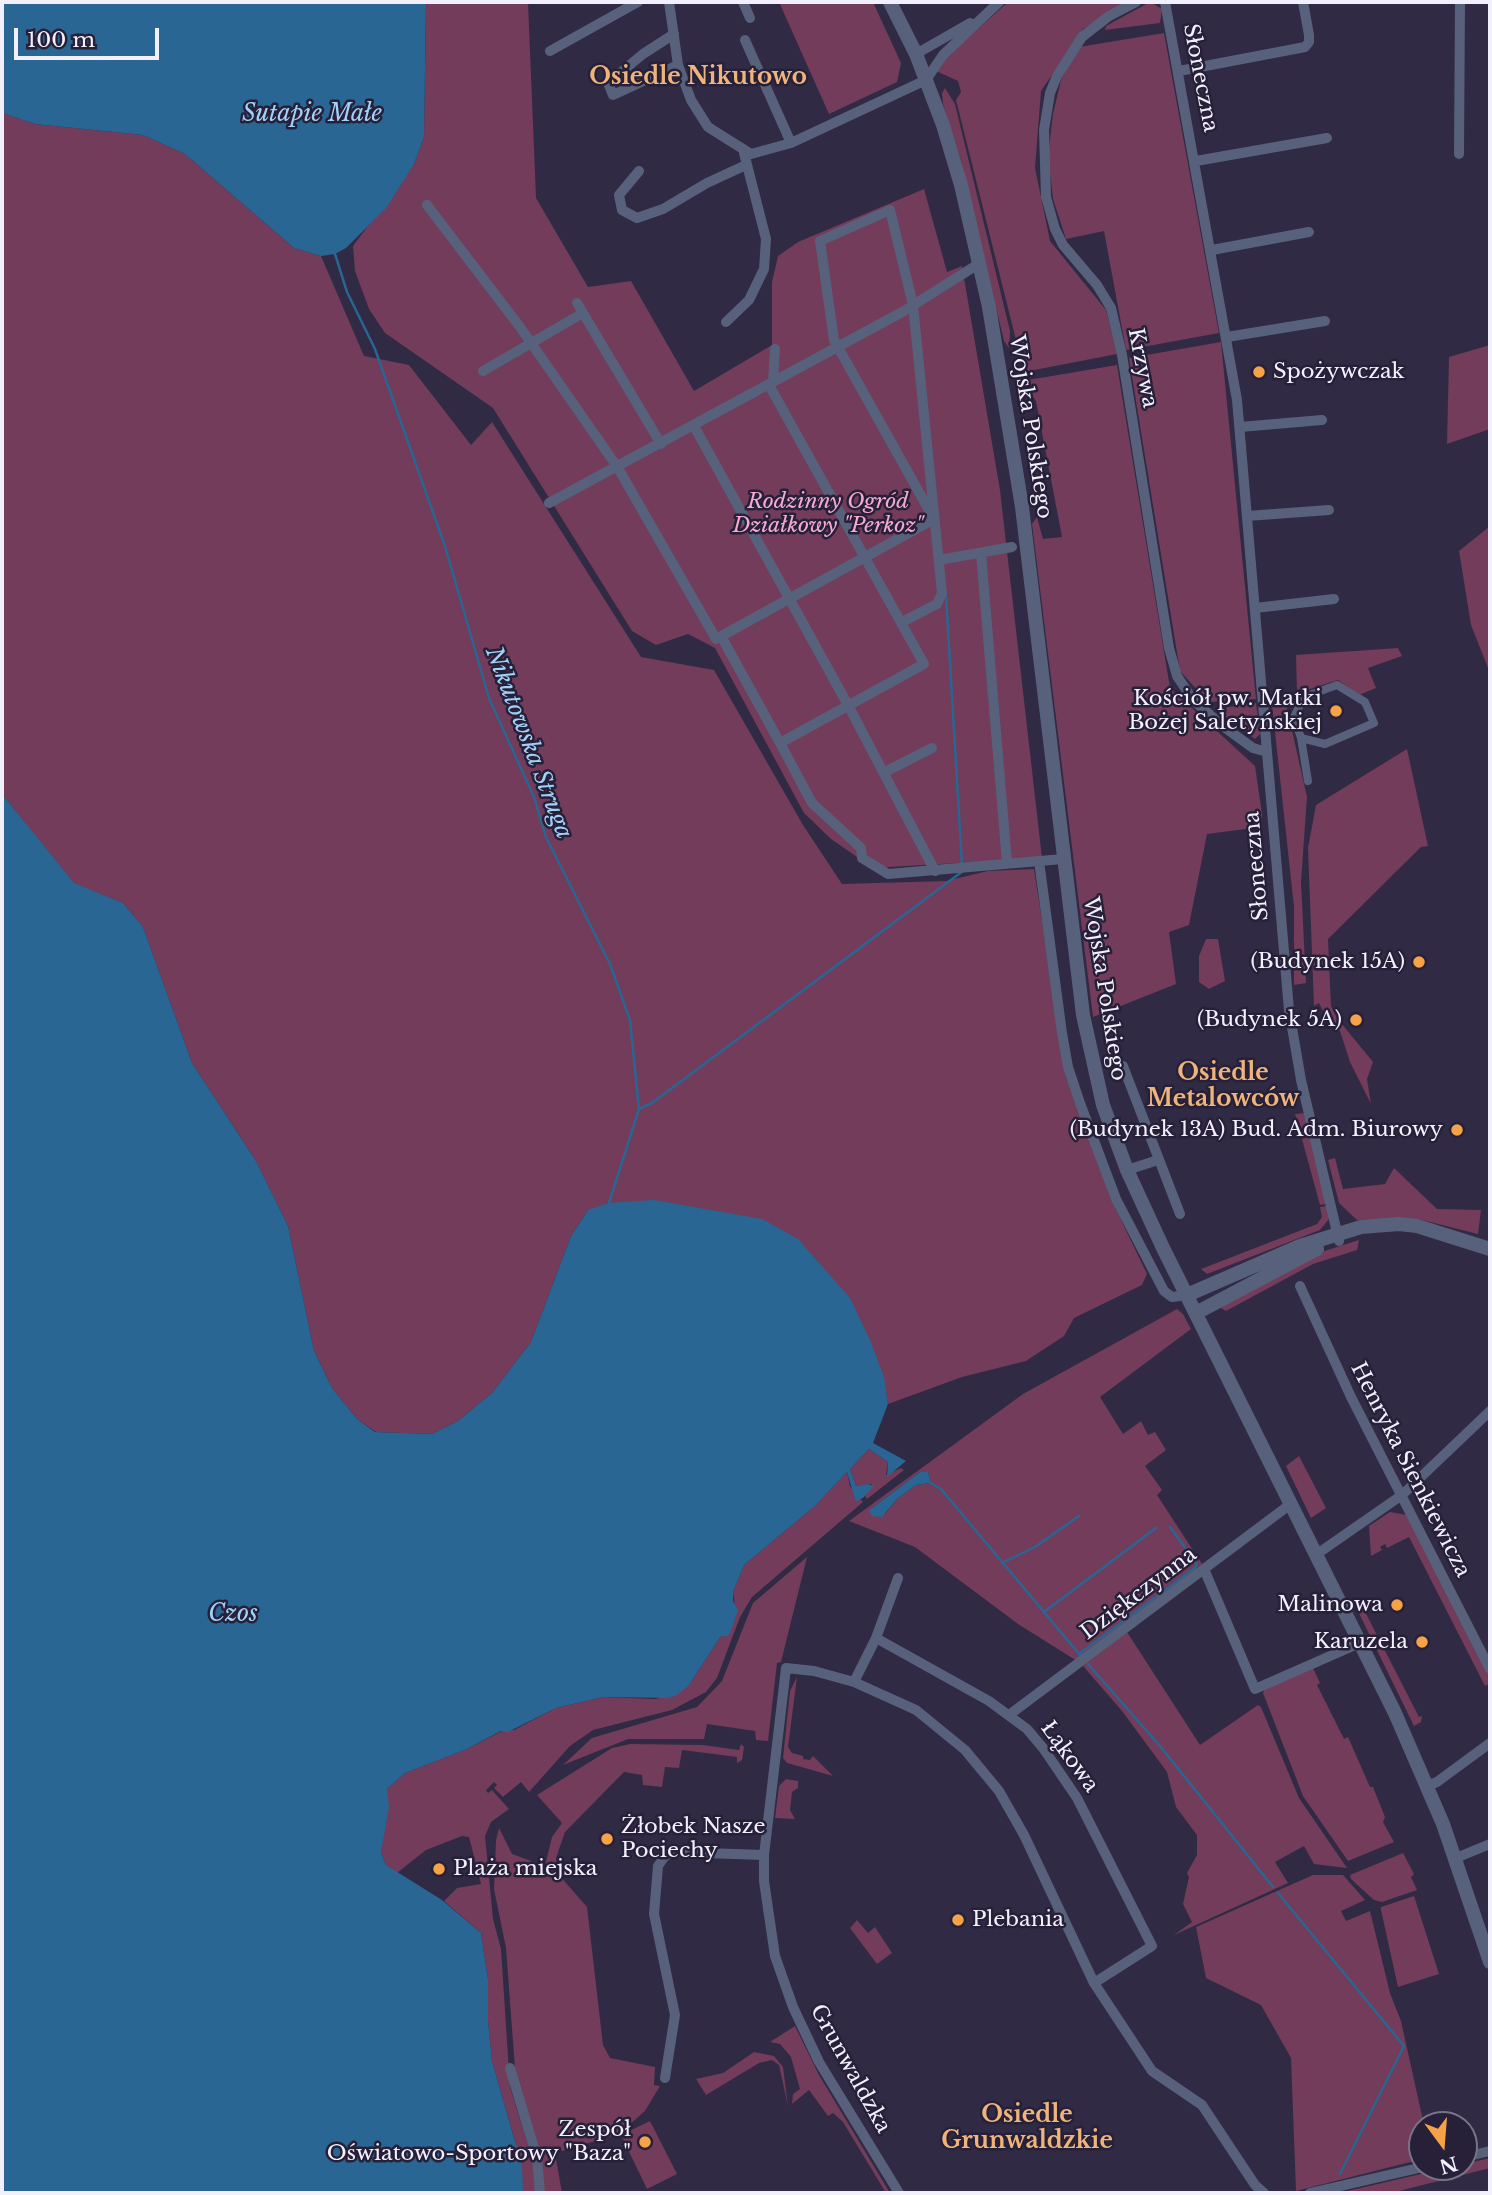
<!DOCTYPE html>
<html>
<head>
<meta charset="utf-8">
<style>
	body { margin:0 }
	#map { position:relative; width:1492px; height:2195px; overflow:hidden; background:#302a44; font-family:"Libre Baskerville",serif }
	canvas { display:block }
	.frame { position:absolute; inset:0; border:4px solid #f3f0fe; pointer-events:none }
	.north { position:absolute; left:1408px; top:2111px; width:70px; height:70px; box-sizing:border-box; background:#272039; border:2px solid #797388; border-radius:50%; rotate:164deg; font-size:19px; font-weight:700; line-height:28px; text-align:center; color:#f3f0fe }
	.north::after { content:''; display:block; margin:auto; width:24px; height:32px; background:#f6a247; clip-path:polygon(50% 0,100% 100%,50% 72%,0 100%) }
	.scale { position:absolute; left:14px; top:28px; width:145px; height:32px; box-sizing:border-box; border:4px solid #f3f0fe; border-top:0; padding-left:9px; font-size:21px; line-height:24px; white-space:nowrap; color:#f3f0fe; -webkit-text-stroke:5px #272039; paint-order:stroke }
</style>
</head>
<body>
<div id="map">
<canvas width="1492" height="2195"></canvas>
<div class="frame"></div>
<div class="north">N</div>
<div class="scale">100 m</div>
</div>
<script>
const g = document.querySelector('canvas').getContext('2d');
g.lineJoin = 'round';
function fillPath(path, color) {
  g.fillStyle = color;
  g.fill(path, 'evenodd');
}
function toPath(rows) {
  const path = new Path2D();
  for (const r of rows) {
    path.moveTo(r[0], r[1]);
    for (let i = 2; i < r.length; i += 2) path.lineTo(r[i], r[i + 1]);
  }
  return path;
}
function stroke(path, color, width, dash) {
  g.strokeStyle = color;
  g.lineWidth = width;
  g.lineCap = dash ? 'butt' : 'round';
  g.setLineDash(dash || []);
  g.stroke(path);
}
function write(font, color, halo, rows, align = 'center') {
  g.font = font + ' "Libre Baskerville",serif';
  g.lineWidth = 5;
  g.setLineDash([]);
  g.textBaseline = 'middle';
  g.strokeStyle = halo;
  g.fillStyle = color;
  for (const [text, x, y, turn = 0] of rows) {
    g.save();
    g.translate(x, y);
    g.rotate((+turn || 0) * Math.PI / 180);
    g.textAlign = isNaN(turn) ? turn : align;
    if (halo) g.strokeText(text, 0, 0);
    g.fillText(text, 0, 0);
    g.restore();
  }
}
fillPath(toPath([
	[426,2,528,2,536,198,588,287,631,281,694,391,772,345,772,282,778,256,798,242,924,189,947,272,962,266,1000,490,1042,858,873,868,831,839,804,813,715,648,688,634,656,645,632,631,493,408,385,333,369,309,355,271,353,246,414,164,424,137],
	[779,2,873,2,901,63,897,82,829,114],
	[1008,2,1129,2,1083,29,1041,91,1035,168,1050,241,1106,310,1117,354,1024,372,956,100,961,92,958,81,936,71,943,60],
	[1150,2,1162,9,1160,23,1105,30,1106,26],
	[1164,33,1219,333,1126,350,1104,231,1066,239,1053,199,1048,155,1053,114,1061,80,1079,47],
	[945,88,955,104,1010,331,1009,348,1004,341,961,160,943,104,942,93],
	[2,113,35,124,143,135,185,154,294,248,321,256,364,356,409,365,471,445,492,422,641,657,714,670,803,825,842,884,946,881,988,871,1034,869,1065,1070,1110,1197,1147,1274,1142,1285,1074,1318,1064,1336,1026,1361,962,1377,888,1404,883,1377,588,1210,571,1236,531,1342,492,1393,458,1421,432,1434,376,1432,357,1419,332,1388,314,1351,288,1226,256,1161,192,1063,143,927,123,903,74,884,2,794],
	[1221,342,1256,699,1208,702,1180,671,1129,358],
	[1490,345,1490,429,1447,444,1449,357],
	[1117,365,1170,688,1255,766,1262,814,1261,827,1207,834,1189,925,1169,932,1176,984,1093,1017,1032,524,1037,517,1043,539,1062,537,1036,401,1022,381],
	[1490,526,1490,673,1471,625,1459,551],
	[1398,648,1402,656,1368,668,1376,688,1359,695,1338,680,1297,693,1296,655],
	[1271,695,1283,696,1287,708,1307,797,1301,882,1306,983,1294,985,1294,907],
	[1256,703,1260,734,1255,739,1215,709],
	[1407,749,1428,846,1421,847,1328,939,1331,1006,1337,1018,1373,1062,1367,1079,1371,1104,1350,1062,1340,1031,1332,1029,1319,1003,1314,1006,1308,848,1316,805],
	[1206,939,1218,939,1225,981,1209,989,1199,982,1199,956],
	[1306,1113,1326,1204,1320,1205,1297,1121,1295,1114],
	[1335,1158,1343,1189,1385,1184,1394,1168,1437,1209,1481,1210,1478,1234,1418,1219,1357,1220,1339,1203,1328,1160],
	[1327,1206,1329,1219,1320,1230,1207,1274,1201,1269,1317,1224,1322,1217,1320,1207],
	[1359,1240,1357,1250,1313,1264,1226,1311,1219,1307,1312,1255],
	[1177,1309,1183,1314,1191,1329,1100,1397,1123,1434,1141,1421,1148,1435,1155,1432,1166,1450,1145,1466,1162,1490,1157,1495,1202,1564,1077,1661,1018,1624,915,1547,849,1521,1023,1394],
	[920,1472,928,1472,931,1483,916,1485,897,1499,885,1514,872,1508],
	[869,1449,888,1462,886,1475,901,1468,904,1470,867,1499,865,1496,872,1484,856,1486,850,1469],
	[1299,1456,1326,1508,1311,1518,1286,1466],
	[847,1472,850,1486,863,1502,752,1597,740,1617,717,1678,706,1692,672,1710,593,1730,570,1746,529,1792,521,1782,503,1797,494,1788,497,1785,494,1782,486,1790,488,1793,492,1790,509,1809,491,1822,485,1836,493,1919,501,1949,510,2087,534,2165,537,2193,523,2193,515,2141,492,2061,488,2021,488,1979,481,1933,444,1901,457,1888,481,1884,469,1837,462,1836,426,1850,397,1873,386,1865,381,1852,387,1789,405,1773,465,1750,502,1731,514,1730,556,1708,603,1697,656,1699,689,1685,721,1636,729,1636,735,1607,733,1592,744,1565,815,1506],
	[1390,1512,1407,1515,1490,1678,1490,1684,1485,1686,1409,1537,1387,1548,1385,1544,1380,1547,1382,1550,1371,1556,1369,1526],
	[807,1557,781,1662,777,1663,768,1741,756,1740,755,1731,707,1724,704,1739,628,1739,563,1765,592,1738,697,1707,722,1681,753,1603],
	[1358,1598,1419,1717,1422,1716,1421,1722,1414,1726,1353,1601],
	[1127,1632,1200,1745,1258,1705,1261,1707,1299,1798,1347,1868,1314,1864,1304,1846,1275,1862,1288,1883,1174,1935,1192,1922,1183,1904,1189,1877,1187,1873,1197,1855,1197,1835,1176,1807,1167,1772,1122,1711,1083,1666],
	[1313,1668,1320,1683,1317,1685,1344,1739,1348,1737,1370,1787,1373,1787,1385,1817,1383,1822,1394,1842,1348,1861,1303,1796,1263,1693,1265,1688],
	[797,1677,788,1747,792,1753,803,1756,803,1759,810,1760,813,1756,833,1776,787,1763,783,1758,790,1691],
	[630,1744,703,1745,739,1750,741,1744,744,1747,742,1760,737,1763,737,1757,682,1750,679,1768,665,1767,662,1787,643,1785,642,1775,624,1772,565,1832,556,1858,559,1875,587,1907,603,2045,610,2058,655,2067,654,2085,660,2086,645,2111,619,2134,555,2153,562,2193,544,2193,516,2082,506,1948,494,1889,496,1840,499,1828,512,1854,545,1866,552,1837,562,1823,537,1795,612,1748],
	[786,1779,798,1781,798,1788,792,1792,790,1810,795,1819,775,1818,779,1786],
	[1403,1853,1414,1874,1411,1877,1417,1890,1382,1902,1374,1900,1351,1879,1350,1875],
	[1313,1875,1343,1875,1365,1900,1341,1911,1346,1921,1370,1911,1390,1993,1401,2021,1424,2125,1422,2159,1296,2191,1291,2058,1261,2005,1206,1978,1196,1927],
	[1414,1896,1439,1974,1398,1987,1381,1910,1381,1907],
	[857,1920,868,1933,875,1927,892,1953,877,1964,850,1928],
	[795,2026,819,2075,890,2193,886,2193,843,2122,833,2113,828,2116,809,2090,792,2104,793,2094,800,2089,791,2057,780,2044,770,2042],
	[754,2052,774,2056,783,2067,788,2106,779,2065,772,2060,759,2063,706,2095,696,2079,723,2073],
	[650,2121,677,2174,647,2189,621,2135],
	[1490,2158,1490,2168,1391,2193,1339,2193,1451,2167,1464,2167,1464,2164]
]), '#723c5a');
fillPath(toPath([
	[2,2,426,2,424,137,414,164,386,208,346,248,335,254,321,256,294,248,185,154,143,135,35,124,2,113],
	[2,794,74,883,123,903,143,927,192,1063,256,1161,288,1226,314,1351,332,1388,357,1419,375,1432,432,1434,458,1421,492,1393,531,1342,571,1236,588,1210,609,1203,654,1200,762,1219,798,1239,850,1298,870,1340,884,1377,888,1404,873,1443,906,1461,887,1477,888,1462,869,1449,850,1469,856,1486,868,1484,874,1486,863,1498,857,1501,855,1499,847,1472,815,1506,744,1565,733,1592,733,1601,738,1610,729,1636,721,1636,689,1685,677,1695,668,1698,603,1697,556,1708,508,1732,501,1731,465,1750,405,1773,387,1789,389,1807,381,1852,386,1865,442,1900,481,1933,488,1979,488,2021,492,2061,522,2166,523,2193,2,2193],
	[920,1472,928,1472,931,1483,916,1485,897,1499,882,1517,872,1516,869,1511,872,1508]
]), '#296693');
stroke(toPath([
	[335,254,347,292,375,349,445,546,489,698,534,797,546,837,610,964,630,1020,639,1109,609,1203],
	[946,595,962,865],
	[639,1109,652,1103,963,871],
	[929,1482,941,1489,1080,1655],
	[1002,1563,1035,1547,1079,1516],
	[1044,1612,1156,1528],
	[1079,1654,1195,1568,1197,1564,1170,1527],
	[1088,1664,1160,1746,1273,1887],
	[1278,1893,1404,2046,1340,2174]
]), '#296693', 2.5);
stroke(toPath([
	[1301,738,1325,744,1374,723,1365,702,1337,685,1304,697,1294,717,1301,738,1308,781]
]), '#58617b', 8);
stroke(toPath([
	[669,2,678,65,691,100,708,127,751,154,791,143,926,80,943,55,999,2],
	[743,2,750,18],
	[1136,2,1109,16,1082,37,1057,76,1050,93,1044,130,1046,197,1055,229,1063,245,1097,285,1111,308,1122,355,1169,648,1177,676,1193,700,1224,727,1253,748,1267,752],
	[1165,2,1237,400,1289,1010,1301,1080,1339,1241],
	[674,34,643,54,608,83,613,95,678,65],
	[745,40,791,143],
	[550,51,638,2],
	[916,54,970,23],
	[1179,71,1305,47,1309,42,1309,35,1303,2],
	[1459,154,1460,2],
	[1196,161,1327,138],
	[639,171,619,195,622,210,637,218,663,209,707,183,746,165],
	[427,205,520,327,618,468,716,639,934,519],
	[1212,250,1309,232],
	[577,303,661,444],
	[726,322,749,300,764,269,766,239,744,153],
	[1227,337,1325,321],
	[483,371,583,313],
	[773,382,775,349],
	[769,385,924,664,780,743,812,803,861,848,862,858,888,874,1063,859],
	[694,426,848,705,935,871],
	[1240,427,1322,420],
	[549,503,904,311,980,263],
	[1247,516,1329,510],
	[981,553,1007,863],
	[939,560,1012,547],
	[1255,608,1334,599],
	[902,622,937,604,942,593,913,305,890,210,820,241,834,340,934,519],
	[721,636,780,743],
	[885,772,932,748],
	[1039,861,1062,1033,1068,1067,1080,1103,1116,1199,1164,1291,1172,1297,1187,1295],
	[1123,1066,1180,1214],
	[1127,1170,1158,1160],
	[1300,1286,1351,1397,1490,1669],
	[1317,1554,1402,1495,1490,1411],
	[1204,1569,1255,1689,1362,1642],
	[876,1638,898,1578],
	[854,1682,876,1638,989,1701,1027,1729,1043,1748,1077,1798,1152,1946,1094,1983],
	[1009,1715,1292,1503],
	[1427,1786,1437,1782,1490,1743],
	[1456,1858,1490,1844],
	[510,2068,537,2158,540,2193],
	[665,2078,675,2015,654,1914,658,1866,665,1856,674,1852,764,1855],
	[1464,2157,1490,2151],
	[899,2193,819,2062,793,2007,775,1956,764,1881,764,1855,786,1668,814,1671,854,1682,916,1710,965,1750,999,1791,1024,1835,1094,1983,1152,2071,1202,2105,1255,2185,1264,2193],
	[1310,2193,1423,2167]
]), '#58617b', 10);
stroke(toPath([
	[890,2,916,54,943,125,961,185,989,307,1022,507,1083,1015,1103,1105,1127,1170,1163,1248,1395,1713,1443,1824,1490,1962],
	[1187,1295,1300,1246,1361,1227,1399,1224,1417,1226,1490,1249],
	[1196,1313,1317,1249]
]), '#58617b', 14);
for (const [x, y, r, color] of [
	[1259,372,7,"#f6a247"],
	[1336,711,7,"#f6a247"],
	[1419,962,7,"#f6a247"],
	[1356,1020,7,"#f6a247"],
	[1457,1130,7,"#f6a247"],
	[1397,1605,7,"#f6a247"],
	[1422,1642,7,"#f6a247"],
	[607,1839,7,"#f6a247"],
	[439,1869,7,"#f6a247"],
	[958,1920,7,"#f6a247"],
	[645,2142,7,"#f6a247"]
]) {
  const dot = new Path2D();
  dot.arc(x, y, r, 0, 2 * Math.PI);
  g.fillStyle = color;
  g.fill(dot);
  stroke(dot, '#272039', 2.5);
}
write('21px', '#f3f0fe', '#272039', [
	["Słoneczna",1200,78,79],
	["Krzywa",1142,368,79],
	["Wojska Polskiego",1030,427,81],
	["Słoneczna",1257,866,-95],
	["Wojska Polskiego",1104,989,81],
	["Henryka Sienkiewicza",1410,1470,63],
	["Dziękczynna",1139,1594,-37],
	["Łąkowa",1069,1757,54],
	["Grunwaldzka",850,2069,61]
]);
write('21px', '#f3f0fe', '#272039', [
	["Spożywczak",1273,372,"left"],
	["Kościół pw. Matki",1322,699],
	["Bożej Saletyńskiej",1322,723],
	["(Budynek 15A)",1405,962],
	["(Budynek 5A)",1342,1020],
	["(Budynek 13A) Bud. Adm. Biurowy",1443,1130],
	["Malinowa",1383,1605],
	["Karuzela",1408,1642],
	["Żłobek Nasze",621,1827,"left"],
	["Pociechy",621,1851,"left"],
	["Plaża miejska",453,1869,"left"],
	["Plebania",972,1920,"left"],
	["Zespół",631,2130],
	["Oświatowo-Sportowy \"Baza\"",631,2154]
], 'right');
write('italic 21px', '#f6aad1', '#272039', [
	["Rodzinny Ogród",828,502],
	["Działkowy \"Perkoz\"",828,526]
]);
write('bold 23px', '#efb47b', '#272039', [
	["Osiedle Nikutowo",698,78],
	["Osiedle",1223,1074],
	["Metalowców",1223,1100],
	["Osiedle",1027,2116],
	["Grunwaldzkie",1027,2142]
]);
write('italic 23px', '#a1d1f9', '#272039', [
	["Sutapie Małe",312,115],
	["Nikutowska Struga",528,743,69],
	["Czos",233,1615]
]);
</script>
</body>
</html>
